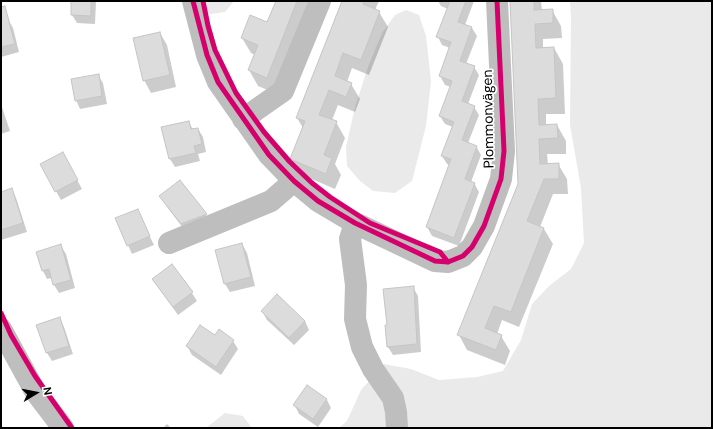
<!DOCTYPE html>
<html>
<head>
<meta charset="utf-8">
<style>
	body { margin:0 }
	#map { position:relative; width:713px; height:429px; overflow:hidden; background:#fff; font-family:"DM Sans",sans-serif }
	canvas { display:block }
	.frame { position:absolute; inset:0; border:2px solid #000; pointer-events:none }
	.north { position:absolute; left:16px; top:373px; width:40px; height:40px; -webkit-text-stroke:3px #fff; paint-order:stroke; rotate:80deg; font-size:11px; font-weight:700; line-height:16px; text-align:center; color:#000 }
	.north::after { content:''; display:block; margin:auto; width:14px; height:18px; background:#000; clip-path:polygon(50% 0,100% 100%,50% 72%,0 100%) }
</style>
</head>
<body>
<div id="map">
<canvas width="713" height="429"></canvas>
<div class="frame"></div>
<div class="north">N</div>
</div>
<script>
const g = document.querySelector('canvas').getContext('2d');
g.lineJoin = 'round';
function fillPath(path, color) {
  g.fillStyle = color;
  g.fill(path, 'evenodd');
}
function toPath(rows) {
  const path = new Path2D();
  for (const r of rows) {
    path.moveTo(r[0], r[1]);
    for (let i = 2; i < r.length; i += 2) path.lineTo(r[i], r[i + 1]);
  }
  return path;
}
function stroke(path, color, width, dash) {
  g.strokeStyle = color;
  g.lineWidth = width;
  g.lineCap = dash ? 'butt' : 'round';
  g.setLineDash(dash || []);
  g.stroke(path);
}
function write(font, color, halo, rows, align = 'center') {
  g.font = font + ' "DM Sans",sans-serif';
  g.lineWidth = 3.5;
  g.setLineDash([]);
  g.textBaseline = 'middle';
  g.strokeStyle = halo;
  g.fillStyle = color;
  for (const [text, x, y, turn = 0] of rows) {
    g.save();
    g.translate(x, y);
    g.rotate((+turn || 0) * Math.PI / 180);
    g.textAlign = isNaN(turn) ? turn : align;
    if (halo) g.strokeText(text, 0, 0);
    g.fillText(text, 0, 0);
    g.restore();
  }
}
fillPath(toPath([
	[202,1,234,1,225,12,205,15],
	[570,1,712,1,712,428,339,428,347,421,361,390,384,364,411,369,439,380,477,377,503,371,521,340,532,304,549,286,571,269,584,243,581,188,570,125,571,18],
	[406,10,419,15,426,36,431,81,426,126,412,181,395,193,373,191,360,181,347,166,346,147,355,107,368,67,382,33,395,15],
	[225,413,243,416,252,428,206,428]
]), '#eaeaea');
fillPath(toPath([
	[72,1,96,1,95,24,77,23,72,15],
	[277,1,312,1,275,93,258,86,249,70,255,55,251,53,242,38,268,23],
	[343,1,379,1,375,10,379,12,388,27,369,75,352,68,347,82,351,84,360,99,355,112,338,105,332,120,336,122,345,138,335,164,341,175,335,189,300,174,291,159,303,128,297,118],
	[438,1,474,1,465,25,472,28,477,36,466,64,474,67,479,75,468,104,474,107,479,115,468,143,476,146,481,155,471,182,474,183,479,192,459,246,432,236,427,227,450,165,447,164,442,156,453,127,445,124,440,116,451,87,445,85,440,76,450,48,442,45,438,37,448,9,441,6],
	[511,1,541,1,542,11,552,10,561,26,562,38,543,39,543,49,554,48,563,64,565,114,546,114,546,125,557,125,566,141,566,154,547,154,548,164,558,164,567,179,568,194,553,194,540,227,544,229,553,244,519,327,502,320,497,334,501,336,510,351,505,365,467,350,459,335,519,184],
	[8,19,13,28,19,52,1,57,1,21],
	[160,33,167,45,176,87,151,93,144,80],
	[98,75,103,83,107,104,80,109,76,100],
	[1,104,10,131,1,134],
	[189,122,193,130,198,129,203,137,206,152,198,154,200,161,175,167,170,159,163,128],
	[67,162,82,189,61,200,41,165],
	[180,181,206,215,213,226,189,236,168,208,161,196],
	[12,189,16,198,27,232,1,240,1,193],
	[137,210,154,245,132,254,116,219],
	[242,244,247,253,255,286,230,292,225,284,216,251],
	[61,246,66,254,75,288,59,293,54,285,52,278,47,279,43,271],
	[158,287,192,293,197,301,178,315],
	[413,287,418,296,421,352,393,355,388,347,388,326],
	[262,311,305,321,309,330,294,345,267,320],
	[59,318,64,327,73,354,52,361,47,353,37,326],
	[215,337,233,341,238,349,221,375,192,355,187,346],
	[307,387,327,400,331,408,318,427,299,414,295,406],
	[167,424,171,428,163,428]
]), '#0003');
const building = toPath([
	[71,1,91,1,91,16,71,15,71,1],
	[276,1,297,1,267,78,248,70,258,45,241,38,250,15,267,22,276,1],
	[342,1,364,1,363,4,380,11,361,60,343,53,335,76,352,83,346,97,329,90,319,115,337,121,324,155,332,158,326,174,290,159,305,121,296,118,342,1],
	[450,1,466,1,458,22,472,27,460,61,475,66,462,101,475,106,462,140,477,146,465,179,475,183,454,238,426,227,451,159,441,156,454,122,439,116,452,81,439,76,451,42,436,37,450,1],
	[510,1,534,1,534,10,553,9,553,23,535,24,536,48,554,47,556,98,538,99,539,125,557,124,558,138,539,139,540,164,559,163,559,179,544,179,527,221,544,228,511,312,494,306,485,328,502,335,496,350,457,335,518,184,510,1],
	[5,6,15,44,1,47,1,7,5,6],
	[160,32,170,75,143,81,133,38,160,32],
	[99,74,102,96,75,101,71,79,99,74],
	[189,121,191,129,198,128,202,144,194,146,196,153,169,159,161,127,189,121],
	[63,152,78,180,55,192,40,164,63,152],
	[180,180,207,214,181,224,159,196,180,180],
	[12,188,23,223,1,230,1,192,12,188],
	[138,209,150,236,127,246,115,218,138,209],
	[242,243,251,277,224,284,215,250,242,243],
	[61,244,71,280,53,285,49,269,42,271,36,252,61,244],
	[172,264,193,292,173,307,152,279,172,264],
	[414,286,417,344,387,347,385,325,387,325,383,289,414,286],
	[277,294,305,321,289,338,261,311,277,294],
	[60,317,69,346,46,353,36,325,60,317],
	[200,325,215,335,219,329,234,340,216,367,186,346,200,325],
	[307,385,327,399,313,419,293,405,307,385]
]);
fillPath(building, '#dcdcdc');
stroke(building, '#c5c5c5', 1);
stroke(toPath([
	[193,1,207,55,218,82,269,155,294,181,318,201,355,223,435,261,448,262,463,256,472,247,484,226,501,179,504,151,497,1],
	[243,119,283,91,320,1],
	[355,223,350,239,356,285,355,319,362,347,373,369,393,398,396,412,397,428],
	[169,243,271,201,294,181],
	[1,329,35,391,63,428]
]), '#bebebe', 22);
stroke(toPath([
	[193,1,207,55,218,82,269,155,294,181,318,201,355,223,435,261,448,262,463,256,472,247,484,226,501,179,504,151,497,1],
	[203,1,208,26,215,50,236,93,264,132,290,162,312,183,330,197,353,212,370,223,440,252,448,262],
	[1,313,11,335,35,376,72,428]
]), '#d6006c', 5);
write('14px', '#000', '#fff', [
	["Plommonvägen",489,119,-91]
]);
</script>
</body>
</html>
